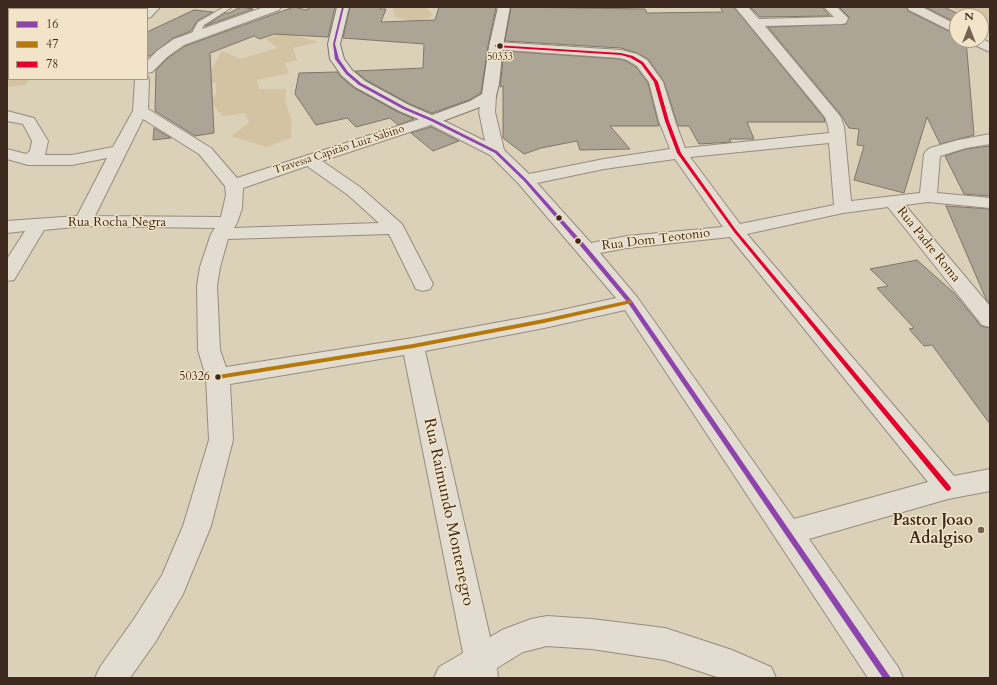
<!DOCTYPE html>
<html>
<head>
<meta charset="utf-8">
<style>
	body { margin:0 }
	#map { position:relative; width:997px; height:685px; overflow:hidden; background:#dbd0b8; font-family:Cardo,serif }
	canvas { display:block }
	.frame { position:absolute; inset:0; border:8px solid #3d291d; pointer-events:none }
	.legend { position:absolute; left:8px; top:8px; width:140px; height:72px; box-sizing:border-box; background:#f1e4c8; border:1px solid #a99984; margin:0; padding:5px 7px; list-style:none; font-size:12px; color:#3d291d }
	.legend li { display:flex; align-items:center; gap:8px; height:20px }
	.legend b { width:20px; border:1px solid #a99984 }
	.north { position:absolute; left:949px; top:8px; width:40px; height:40px; box-sizing:border-box; background:#f1e4c8; border:1px solid #a99984; border-radius:50%; rotate:0deg; font-size:11px; font-weight:700; line-height:16px; text-align:center; color:#3d291d }
	.north::after { content:''; display:block; margin:auto; width:14px; height:18px; background:#746353; clip-path:polygon(50% 0,100% 100%,50% 72%,0 100%) }
</style>
</head>
<body>
<div id="map">
<canvas width="997" height="685"></canvas>
<div class="frame"></div>
<ul class="legend">
<li><b style="height:5px;background:#8e44ad"></b>16</li>
<li><b style="height:5px;background:#b67a0a"></b>47</li>
<li><b style="height:5px;background:#e4002b"></b>78</li>
</ul>
<div class="north">N</div>
</div>
<script>
const g = document.querySelector('canvas').getContext('2d');
g.lineJoin = 'round';
function fillPath(path, color) {
  g.fillStyle = color;
  g.fill(path, 'evenodd');
}
function toPath(rows) {
  const path = new Path2D();
  for (const r of rows) {
    path.moveTo(r[0], r[1]);
    for (let i = 2; i < r.length; i += 2) path.lineTo(r[i], r[i + 1]);
  }
  return path;
}
function stroke(path, color, width, dash) {
  g.strokeStyle = color;
  g.lineWidth = width;
  g.lineCap = dash ? 'butt' : 'round';
  g.setLineDash(dash || []);
  g.stroke(path);
}
function write(font, color, halo, rows, align = 'center') {
  g.font = font + ' Cardo,serif';
  g.lineWidth = 3;
  g.setLineDash([]);
  g.textBaseline = 'middle';
  g.strokeStyle = halo;
  g.fillStyle = color;
  for (const [text, x, y, turn = 0] of rows) {
    g.save();
    g.translate(x, y);
    g.rotate((+turn || 0) * Math.PI / 180);
    g.textAlign = isNaN(turn) ? turn : align;
    if (halo) g.strokeText(text, 0, 0);
    g.fillText(text, 0, 0);
    g.restore();
  }
}
fillPath(toPath([
	[392,7,424,7,433,14,429,18,413,22,395,17],
	[950,7,990,7,990,27,981,22,981,16,969,16],
	[282,32,319,42,293,48,297,60,285,63,289,73,257,80,259,89,286,89,285,101,292,122,291,138,266,147,231,136,249,123,245,113,223,116,211,103,216,94,216,83,205,80,222,51,240,59,278,48,266,39],
	[9,50,9,79,30,79,25,85,7,87,7,52]
]), '#d3c3a3');
const building = toPath([
	[241,7,253,9,205,26,225,13,229,13,241,7],
	[294,7,306,10,311,7,335,7,328,37,274,34,260,39,254,36,210,53,214,133,195,136,155,111,156,70,168,58,185,46,294,7],
	[350,7,381,7,380,9,386,9,381,22,435,20,439,7,496,7,488,46,481,93,469,100,432,113,410,104,366,80,355,71,423,68,424,44,343,38,350,7],
	[511,7,645,9,647,13,723,12,720,7,734,7,824,118,825,122,747,122,754,139,729,139,731,142,699,144,689,126,678,126,664,82,648,59,637,53,621,48,505,41,511,7],
	[750,7,822,7,830,16,760,17,750,7],
	[839,7,906,7,908,11,957,35,957,40,966,40,974,135,940,144,927,117,904,193,854,180,864,146,857,145,859,129,849,128,841,115,768,27,846,24,849,17,839,7],
	[925,7,944,7,963,16,957,16,957,23,925,7],
	[194,10,213,12,197,21,191,31,173,38,150,56,147,56,147,32,194,10],
	[504,51,620,59,626,61,636,67,648,83,659,126,610,126,630,149,580,150,577,141,541,148,524,154,503,138,503,86,500,87,504,51],
	[337,72,341,77,354,88,398,112,414,119,398,125,390,118,356,127,347,118,316,125,295,94,299,73,337,72],
	[431,127,459,141,433,151,411,133,431,127],
	[154,128,171,138,153,140,154,128],
	[990,146,990,196,964,194,945,156,966,149,990,146],
	[946,206,990,209,990,304,986,299,946,206],
	[917,260,954,293,981,326,990,328,990,424,932,345,924,346,909,329,914,328,877,288,888,286,870,269,917,260]
]);
fillPath(building, '#aca494');
stroke(building, '#7f7668', 1);
const lane = toPath([
	[224,7,232,7,204,25,198,37,192,37,191,35,198,22,224,7]
]);
const street = toPath([
	[147,7,160,7,151,17,147,18,147,9,145,9,147,7],
	[264,7,281,7,279,10,184,45,167,57,152,72,147,73,147,61,157,51,174,39,264,7],
	[735,7,748,7,759,19,834,17,824,7,837,7,848,18,846,23,842,24,765,26,840,116,844,126,851,201,920,193,924,154,926,151,930,148,958,140,990,134,990,144,966,148,940,156,937,193,990,198,990,208,928,202,905,205,990,306,990,327,982,325,888,207,843,213,747,234,954,476,990,469,990,491,948,499,809,539,898,667,903,678,868,678,625,310,544,328,425,351,490,637,502,630,531,619,547,616,592,619,665,628,732,650,771,667,776,678,720,678,665,660,592,649,547,646,523,652,497,668,498,678,434,678,439,667,463,653,404,355,230,384,233,440,211,526,183,594,156,641,130,678,95,678,100,667,134,619,162,575,183,526,209,440,206,377,198,350,197,286,200,267,211,234,215,228,83,226,44,230,14,280,7,281,7,259,25,231,7,233,7,221,77,216,107,158,72,165,28,165,7,159,7,149,26,154,30,151,32,141,23,124,7,121,7,111,34,118,48,141,45,155,72,155,113,147,133,111,135,79,147,79,147,76,149,79,148,109,211,148,237,178,432,115,485,141,479,112,482,96,484,93,489,92,494,93,496,96,495,112,504,150,529,174,604,159,670,149,659,121,649,82,637,66,627,60,620,58,491,49,489,46,491,43,496,42,621,50,637,54,647,60,663,82,675,121,685,148,829,133,828,126,825,117,735,7],
	[143,119,199,154,225,186,226,195,221,217,95,216,143,119],
	[431,125,490,155,519,184,616,298,544,314,413,338,226,367,220,350,217,286,220,267,228,239,389,234,416,289,423,291,430,289,433,284,402,224,360,187,322,161,431,125],
	[829,143,834,205,740,224,690,157,829,143],
	[675,159,723,227,627,236,591,243,537,183,604,169,675,159],
	[307,166,348,195,379,223,234,228,237,223,242,208,243,188,307,166],
	[730,237,928,482,794,519,637,297,600,253,627,248,730,237],
	[907,7,922,7,957,25,957,34,909,10,907,7],
	[7,34,9,34,9,42,7,42,7,34],
	[981,38,990,43,990,52,970,43,969,40,981,40,981,38]
]);
const secondary = toPath([
	[337,7,349,7,340,44,344,59,352,70,365,81,409,105,432,115,470,101,482,94,489,46,498,7,510,7,503,46,499,84,496,96,494,99,480,107,432,125,399,111,355,87,342,76,330,59,328,44,337,7]
]);
stroke(lane, '#958c7d', 2);
stroke(street, '#958c7d', 2);
stroke(secondary, '#7f7668', 2);
fillPath(lane, '#e3ddd1');
fillPath(street, '#e3ddd1');
fillPath(secondary, '#e3ddd1');
fillPath(toPath([
	[342,7,344,7,335,44,339,59,348,72,361,83,405,107,433,119,497,151,526,179,586,246,632,301,891,678,883,678,628,303,582,248,524,181,495,153,431,121,403,109,359,85,346,74,335,59,333,44,342,7]
]), '#8e44ad');
fillPath(toPath([
	[630,300,632,301,632,303,544,323,413,348,218,379,216,378,215,377,216,376,218,375,413,344,544,319,630,300]
]), '#b67a0a');
fillPath(toPath([
	[495,45,621,53,633,56,643,62,658,82,669,121,681,153,736,230,950,486,951,488,950,490,948,491,946,490,734,232,677,153,665,121,654,82,641,64,631,58,621,55,496,47,495,46,495,45]
]), '#e4002b');
for (const [x, y, r, color] of [
	[500,46,3.5,"#3d291d"],
	[559,218,3.5,"#3d291d"],
	[578,241,3.5,"#3d291d"],
	[218,377,3.5,"#3d291d"],
	[981,530,4,"#746353"]
]) {
  const dot = new Path2D();
  dot.arc(x, y, r, 0, 2 * Math.PI);
  g.fillStyle = color;
  g.fill(dot);
  stroke(dot, '#f1e4c8', 1.5);
}
write('10px', '#3d291d', '#f1e4c8', [
	["50333",500,58]
]);
write('11px', '#3d291d', '#f1e4c8', [
	["Travessa Capitão Luiz Sabino",339,150,-18]
]);
write('12px', '#3d291d', '#f1e4c8', [
	["50326",210,377]
], 'right');
write('13px', '#3d291d', '#f1e4c8', [
	["Rua Rocha Negra",117,223],
	["Rua Dom Teotonio",656,240,-7],
	["Rua Padre Roma",928,245,51]
]);
write('16px', '#3d291d', '#f1e4c8', [
	["Rua Raimundo Montenegro",448,512,78]
]);
write('bold 16px', '#3d291d', '#f1e4c8', [
	["Pastor Joao",973,521],
	["Adalgiso",973,539]
], 'right');
</script>
</body>
</html>
